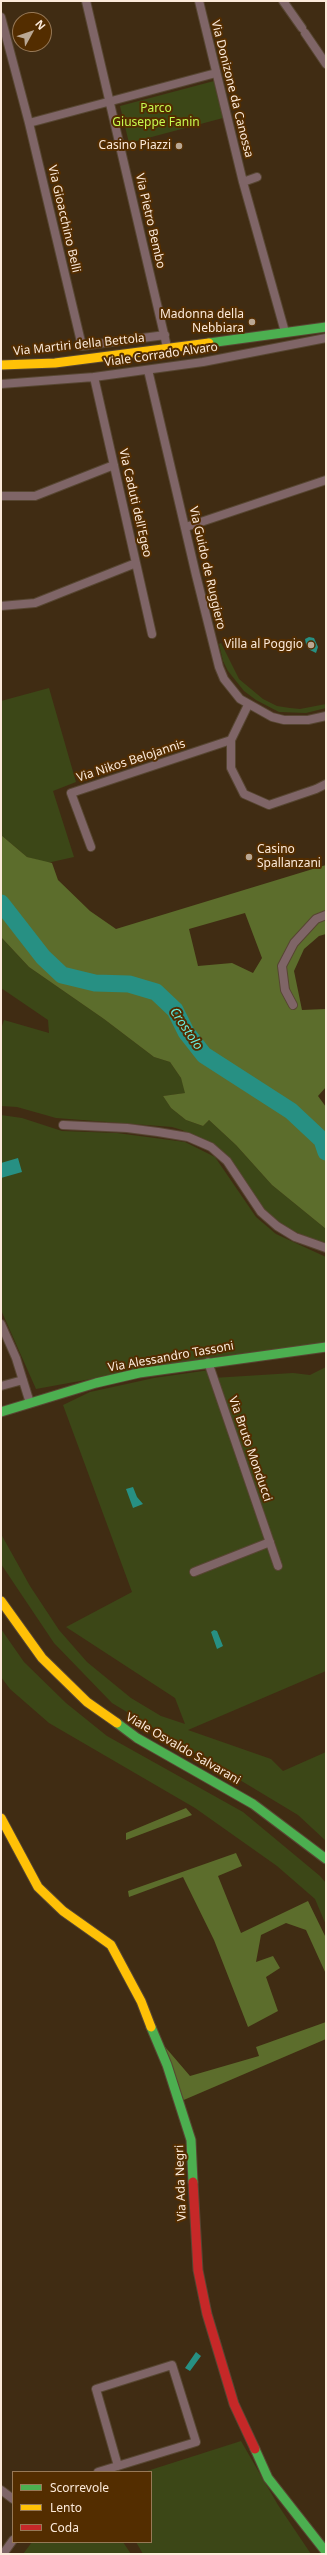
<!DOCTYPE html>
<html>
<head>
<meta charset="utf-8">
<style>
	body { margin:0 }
	#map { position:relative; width:327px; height:2555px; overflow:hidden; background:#402c13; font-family:"Noto Sans",sans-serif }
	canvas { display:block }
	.frame { position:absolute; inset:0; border:2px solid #fceada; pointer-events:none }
	.legend { position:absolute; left:12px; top:2471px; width:140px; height:72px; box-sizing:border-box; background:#532d00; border:1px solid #977957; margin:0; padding:5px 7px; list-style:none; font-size:12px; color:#fceada }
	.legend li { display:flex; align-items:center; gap:8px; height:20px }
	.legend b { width:20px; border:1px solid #977957 }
	.north { position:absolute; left:12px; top:12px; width:40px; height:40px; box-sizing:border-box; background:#532d00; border:1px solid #977957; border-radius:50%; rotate:50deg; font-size:11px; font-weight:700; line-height:16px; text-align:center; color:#fceada }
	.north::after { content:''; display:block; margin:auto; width:14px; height:18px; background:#baa894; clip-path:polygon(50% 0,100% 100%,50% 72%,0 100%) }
</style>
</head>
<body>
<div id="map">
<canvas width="327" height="2555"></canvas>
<div class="frame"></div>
<ul class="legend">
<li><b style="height:5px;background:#4caf50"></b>Scorrevole</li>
<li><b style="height:5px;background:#ffc107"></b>Lento</li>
<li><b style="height:5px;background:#c62828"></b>Coda</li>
</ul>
<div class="north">N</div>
</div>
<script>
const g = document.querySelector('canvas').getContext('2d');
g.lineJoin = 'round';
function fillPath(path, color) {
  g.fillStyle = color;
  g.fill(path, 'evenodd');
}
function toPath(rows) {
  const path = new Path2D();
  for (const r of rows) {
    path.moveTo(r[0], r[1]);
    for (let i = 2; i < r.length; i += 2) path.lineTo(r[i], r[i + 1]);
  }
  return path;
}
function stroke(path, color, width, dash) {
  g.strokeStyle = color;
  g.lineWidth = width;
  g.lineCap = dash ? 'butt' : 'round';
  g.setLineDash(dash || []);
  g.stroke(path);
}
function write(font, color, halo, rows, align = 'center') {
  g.font = font + ' "Noto Sans",sans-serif';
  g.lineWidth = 4;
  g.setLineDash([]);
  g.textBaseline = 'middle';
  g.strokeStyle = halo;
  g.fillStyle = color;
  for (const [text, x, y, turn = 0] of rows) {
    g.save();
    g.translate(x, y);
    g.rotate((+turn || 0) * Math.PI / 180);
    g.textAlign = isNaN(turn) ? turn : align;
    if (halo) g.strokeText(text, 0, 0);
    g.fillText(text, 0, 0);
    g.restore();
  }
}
fillPath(toPath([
	[214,81,223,118,129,143,120,106],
	[221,643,239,679,263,699,277,706,290,708,300,709,326,704,326,708,306,713,279,712,256,700,244,691,228,671,223,661,219,644],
	[49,688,76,782,53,791,74,857,47,863,27,857,1,835,1,701],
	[1,937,29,967,104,1019,154,1057,170,1062,181,1078,186,1093,163,1096,171,1108,186,1120,203,1126,209,1120,236,1145,272,1185,326,1229,326,1245,287,1228,273,1217,264,1209,226,1154,216,1146,182,1130,172,1127,56,1118,17,1107,1,1106,1,1029,4,1020,49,1033,48,1020,1,988],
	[1,1115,22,1118,62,1131,117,1133,185,1142,215,1157,256,1217,276,1234,326,1257,326,1343,206,1358,36,1389,1,1310],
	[326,1367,326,1671,188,1730,271,1759,283,1771,326,1752,326,1841,298,1815,112,1703,54,1643,1,1564,1,1534,30,1586,59,1630,87,1662,131,1698,161,1716,185,1724,175,1698,66,1627,132,1592,63,1405,90,1392,154,1378,210,1370,213,1378,293,1373,310,1375],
	[1,1629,24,1662,66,1703,107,1736,243,1812,320,1876,326,1883,326,1925,315,1899,277,1866,195,1808,49,1723,10,1689,1,1677],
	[241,2441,278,2505,311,2554,143,2554,136,2542,151,2542,151,2472,144,2472],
	[32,2542,123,2542,131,2554,23,2554]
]), '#3c4717');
fillPath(toPath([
	[1,835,27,857,52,863,58,880,90,911,116,929,326,865,326,934,319,936,304,949,294,971,302,1010,326,1009,326,1087,318,1096,326,1107,326,1229,272,1185,236,1145,209,1120,203,1126,186,1120,171,1108,163,1096,185,1093,181,1078,170,1062,154,1057,104,1019,29,967,1,937],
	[245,913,262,958,253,973,232,963,198,966,189,929],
	[186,1808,192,1815,126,1840,126,1833],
	[236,1853,242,1866,218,1876,241,1933,308,1901,326,1938,326,1974,306,1930,286,1923,261,1935,256,1962,273,1956,280,1968,266,1977,278,2011,248,2027,214,1940,183,1877,129,1897,128,1891],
	[326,2022,326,2039,179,2102,154,2034,190,2076,259,2056,256,2047]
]), '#5c6d2c');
fillPath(toPath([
	[309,637,314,638,318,647,316,653,310,650,306,644,305,639],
	[18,1158,22,1172,1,1178,1,1163],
	[133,1487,137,1497,143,1504,133,1508,126,1489],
	[214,1630,217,1631,223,1646,217,1649,211,1632],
	[196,2352,201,2356,190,2371,185,2368]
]), '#279083');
stroke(toPath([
	[1,903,43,957,62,975,95,983,129,984,156,992,175,1010,186,1032,204,1055,291,1111,322,1140,326,1152]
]), '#279083', 17);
const street = toPath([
	[86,1,167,347],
	[199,1,243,182,285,332],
	[283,1,302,28],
	[1,17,29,123,82,346,165,335],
	[305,33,326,64],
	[29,123,216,73],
	[243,182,257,177],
	[148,370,196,575,219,667,224,679,240,699,272,717,284,720,308,720,326,716],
	[94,377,152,634],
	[1,384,94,377,203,362,326,338],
	[1,496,35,496,114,465],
	[186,527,326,480],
	[1,606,35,603,136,563],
	[231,740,231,768,244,794,269,805,316,789,326,784],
	[91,847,71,793,231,740,248,705],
	[293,1005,285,990,282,966,294,943,316,919,326,915],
	[63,1125,127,1128,158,1132,188,1137,211,1147,227,1161,261,1212,277,1226,295,1237,326,1248],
	[1,1324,16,1358,30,1403],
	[208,1362,278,1566],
	[1,1386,23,1380],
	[194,1572,270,1542],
	[98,2472,196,2442,172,2365,96,2389,118,2466],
	[1,2490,13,2499],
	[3,2554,13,2540]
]);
const fast = toPath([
	[209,343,326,327],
	[1,1412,96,1383,139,1373,326,1347],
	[117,1723,137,1738,253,1804,326,1859],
	[151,2027,167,2065,191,2140,193,2182],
	[255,2449,268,2478,326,2552]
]);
const slow = toPath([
	[1,365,55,363,209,343],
	[1,1601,42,1658,87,1702,117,1723],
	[1,1818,38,1887,63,1911,111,1945,141,2001,151,2027]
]);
const jam = toPath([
	[193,2182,198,2270,207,2314,234,2404,255,2449]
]);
stroke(street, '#574632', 10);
stroke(fast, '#574632', 11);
stroke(slow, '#574632', 11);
stroke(jam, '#574632', 11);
stroke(street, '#7f6567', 8);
stroke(fast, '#4caf50', 9);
stroke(slow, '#ffc107', 9);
stroke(jam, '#c62828', 9);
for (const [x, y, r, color] of [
	[179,146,4,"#baa894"],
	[252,322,4,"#baa894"],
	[311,645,4,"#baa894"],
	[249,857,4,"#baa894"]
]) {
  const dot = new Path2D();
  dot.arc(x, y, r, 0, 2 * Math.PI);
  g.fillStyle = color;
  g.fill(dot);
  stroke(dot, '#532d00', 1.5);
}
write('12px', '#fceada', '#532d00', [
	["Via Donizone da Canossa",232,89,76],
	["Via Gioacchino Belli",64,219,77],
	["Via Pietro Bembo",150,221,77],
	["Via Martiri della Bettola",79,345,-6],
	["Viale Corrado Alvaro",161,355,-8],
	["Via Caduti dell'Egeo",135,503,77],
	["Via Guido de Ruggiero",207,568,77],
	["Via Nikos Belojannis",131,761,-18],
	["Via Alessandro Tassoni",171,1357,-10],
	["Via Bruto Monducci",250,1449,71],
	["Viale Osvaldo Salvarani",183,1749,30],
	["Via Ada Negri",181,2183,-92]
]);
write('12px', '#c7fa4f', '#532d00', [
	["Parco",156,109],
	["Giuseppe Fanin",156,123]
]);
write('12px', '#fceada', '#532d00', [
	["Casino Piazzi",171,146],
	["Madonna della",244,315],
	["Nebbiara",244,329],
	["Villa al Poggio",303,645],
	["Casino",257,850,"left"],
	["Spallanzani",257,864,"left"]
], 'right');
write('italic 13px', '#6aeede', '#532d00', [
	["Crostolo",186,1029,56]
]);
</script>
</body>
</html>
